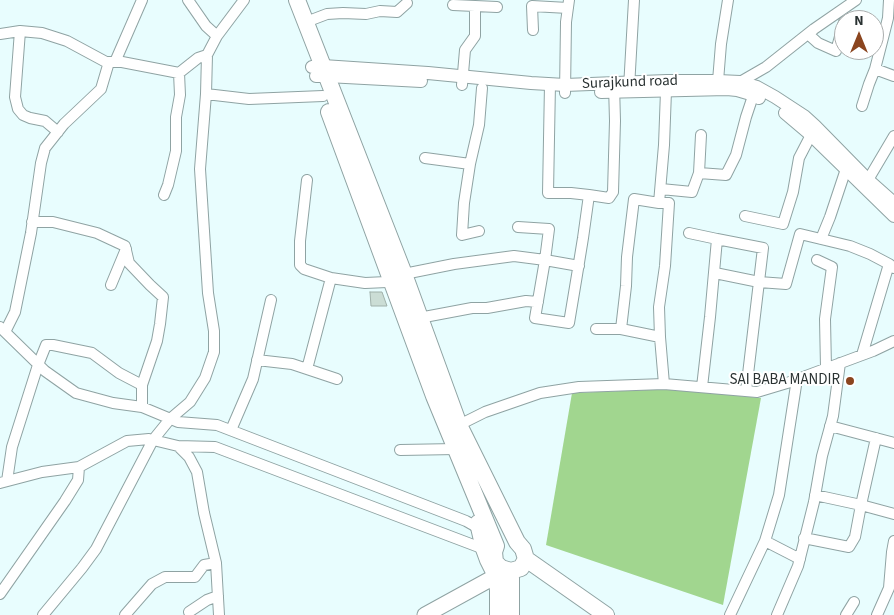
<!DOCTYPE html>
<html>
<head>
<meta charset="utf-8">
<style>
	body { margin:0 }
	#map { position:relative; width:894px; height:615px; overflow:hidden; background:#e8fdfe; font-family:"Source Sans 3",sans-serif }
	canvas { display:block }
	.north { position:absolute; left:834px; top:10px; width:50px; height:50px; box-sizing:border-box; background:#fff; border:1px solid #aaadad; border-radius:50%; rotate:0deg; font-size:14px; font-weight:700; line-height:20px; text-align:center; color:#2a3232 }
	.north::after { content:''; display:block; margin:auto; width:18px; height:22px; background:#8b451f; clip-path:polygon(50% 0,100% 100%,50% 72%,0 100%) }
</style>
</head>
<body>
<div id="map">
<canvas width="894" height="615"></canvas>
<div class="north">N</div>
</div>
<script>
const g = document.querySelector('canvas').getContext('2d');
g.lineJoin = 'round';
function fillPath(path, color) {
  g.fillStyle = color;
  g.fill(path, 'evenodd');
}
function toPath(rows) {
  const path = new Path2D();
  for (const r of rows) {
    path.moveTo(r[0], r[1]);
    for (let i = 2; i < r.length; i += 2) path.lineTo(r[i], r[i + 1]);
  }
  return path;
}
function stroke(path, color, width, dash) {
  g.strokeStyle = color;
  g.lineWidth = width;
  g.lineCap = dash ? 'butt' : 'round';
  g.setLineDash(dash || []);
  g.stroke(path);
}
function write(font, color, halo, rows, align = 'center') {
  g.font = font + ' "Source Sans 3",sans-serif';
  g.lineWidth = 4;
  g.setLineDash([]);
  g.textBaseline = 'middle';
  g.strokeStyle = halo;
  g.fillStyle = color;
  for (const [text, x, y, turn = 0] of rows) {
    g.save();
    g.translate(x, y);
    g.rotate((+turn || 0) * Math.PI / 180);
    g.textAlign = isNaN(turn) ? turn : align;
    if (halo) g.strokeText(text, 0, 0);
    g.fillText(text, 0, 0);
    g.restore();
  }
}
fillPath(toPath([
	[670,389,761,398,723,605,546,545,572,393]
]), '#a1d68f');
const building = toPath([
	[370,292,382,292,387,306,371,306,370,292]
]);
fillPath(building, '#cbddd5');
stroke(building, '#a0b1aa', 1);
const minor = toPath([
	[188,0,206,26,217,36],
	[453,5,475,6,475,36,465,50,462,85],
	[475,6,497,7],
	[306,22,327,14,343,13,366,14,380,11,397,12,407,3],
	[533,30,532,6,568,8],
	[20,31,15,97,18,109,23,115,30,118,45,121,58,132],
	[0,34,20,31,42,33,67,41,106,62,122,62,179,73,198,58,207,55],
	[808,34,818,43,836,51,844,22],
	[115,62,142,0],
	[875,69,894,76],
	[718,81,721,44,728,0],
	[550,84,548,193,571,193,589,195],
	[739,86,740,82,766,67,814,29,856,0],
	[629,88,634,0],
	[565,93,566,22,569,0],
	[206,94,249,99,323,96],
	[862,106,869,84,875,69,884,34,888,18,889,0],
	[425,158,470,164],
	[846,169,830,217,821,239,850,246,870,254,889,264,894,268],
	[699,173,701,135],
	[307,180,300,241,300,265,304,269,331,278,365,283,387,282,392,281],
	[865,185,894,136],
	[661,189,692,192,699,173,726,175,736,155,746,117,755,90],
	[164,195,168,185,176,151,176,117,180,95,179,73],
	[659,203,634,199,627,257,626,286,621,329,660,337],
	[745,216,783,224,793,192,799,158,814,129],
	[32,222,53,222,97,233,125,246,129,263,150,285,163,297,160,324,157,341,142,385,142,407],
	[479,231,462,235,464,203,470,164,479,125,482,88],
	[689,233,717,239,710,317,702,387],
	[717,239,763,248,746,391],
	[817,260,832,267,825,319,826,368],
	[579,266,545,260,535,318,569,323,577,275,583,238,589,195,609,198,613,192,615,121,614,85],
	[715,273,759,282,786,284,800,234,821,239],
	[404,274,454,264,514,256,545,260,549,229,518,227],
	[111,285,126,249],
	[419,318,472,308,487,308,526,301,538,302],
	[0,327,45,371,76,393,113,403,142,407,178,422,217,425,466,521,480,529],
	[596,329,621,329],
	[5,332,15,312,31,233,41,163,45,148,64,124,101,89,109,62],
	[862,355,889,264],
	[257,360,292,364,337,379],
	[307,369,331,278],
	[797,379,779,495,765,541,800,559],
	[664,384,660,337,659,307,665,266,669,203,659,203,664,145,666,91],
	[830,426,894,443],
	[455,427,485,412,540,393,579,387,664,384,757,392,787,383,873,351,894,341],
	[231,430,253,379,271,300],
	[178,446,189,457,197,472,204,513,216,563,219,615],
	[400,450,456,449],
	[7,481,12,447,38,365,46,345,53,345,92,353,119,373,142,385],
	[0,483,42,472,79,467,127,441,149,439,178,446,215,447,484,549],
	[815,495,861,505,876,438],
	[804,538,849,547,855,537,861,505,894,514],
	[0,594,65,501,78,480,79,467],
	[189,612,207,600,218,596],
	[43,615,82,568,96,549,153,440,170,419,190,402,205,378,214,352,214,331,208,293,200,169,206,94,207,55,217,36,244,0],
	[125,615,152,584,165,577,195,577,204,565,216,563],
	[730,615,765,541],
	[777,615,798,566,814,502,822,456,833,416,840,363],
	[846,615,854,602],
	[877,615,889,588,892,552,894,541]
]);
const tertiary = toPath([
	[312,67,323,66,428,73,531,83,565,85,667,81,718,81,740,82,757,87,775,97,804,116,815,126,868,180,894,203],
	[316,76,327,76,421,81],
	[601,92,727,89,737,90,754,95,759,98],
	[785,113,811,135,894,216]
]);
const secondary = toPath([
	[425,615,496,576]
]);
const primary = toPath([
	[297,0,404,274,459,425,517,542,523,549,526,559,606,615],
	[329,112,434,396,496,546,494,552,495,562,501,568,511,571,521,568,526,559],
	[478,523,484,549,488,560,496,576,498,590,498,615],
	[511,615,511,571]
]);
stroke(minor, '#8fa3a3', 12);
stroke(tertiary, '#8fa3a3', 14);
stroke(secondary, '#8fa3a3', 17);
stroke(primary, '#8fa3a3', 18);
stroke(minor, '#fff', 10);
stroke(tertiary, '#fff', 12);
stroke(secondary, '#fff', 15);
stroke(primary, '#fff', 16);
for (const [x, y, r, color] of [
	[850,381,5,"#8b451f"]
]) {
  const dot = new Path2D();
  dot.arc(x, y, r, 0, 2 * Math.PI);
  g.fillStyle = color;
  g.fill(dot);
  stroke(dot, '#fff', 2);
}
write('15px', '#2a3232', '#fff', [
	["Surajkund road",630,83,-2]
]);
write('15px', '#2a3232', '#fff', [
	["SAI BABA MANDIR",840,381]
], 'right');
</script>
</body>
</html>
